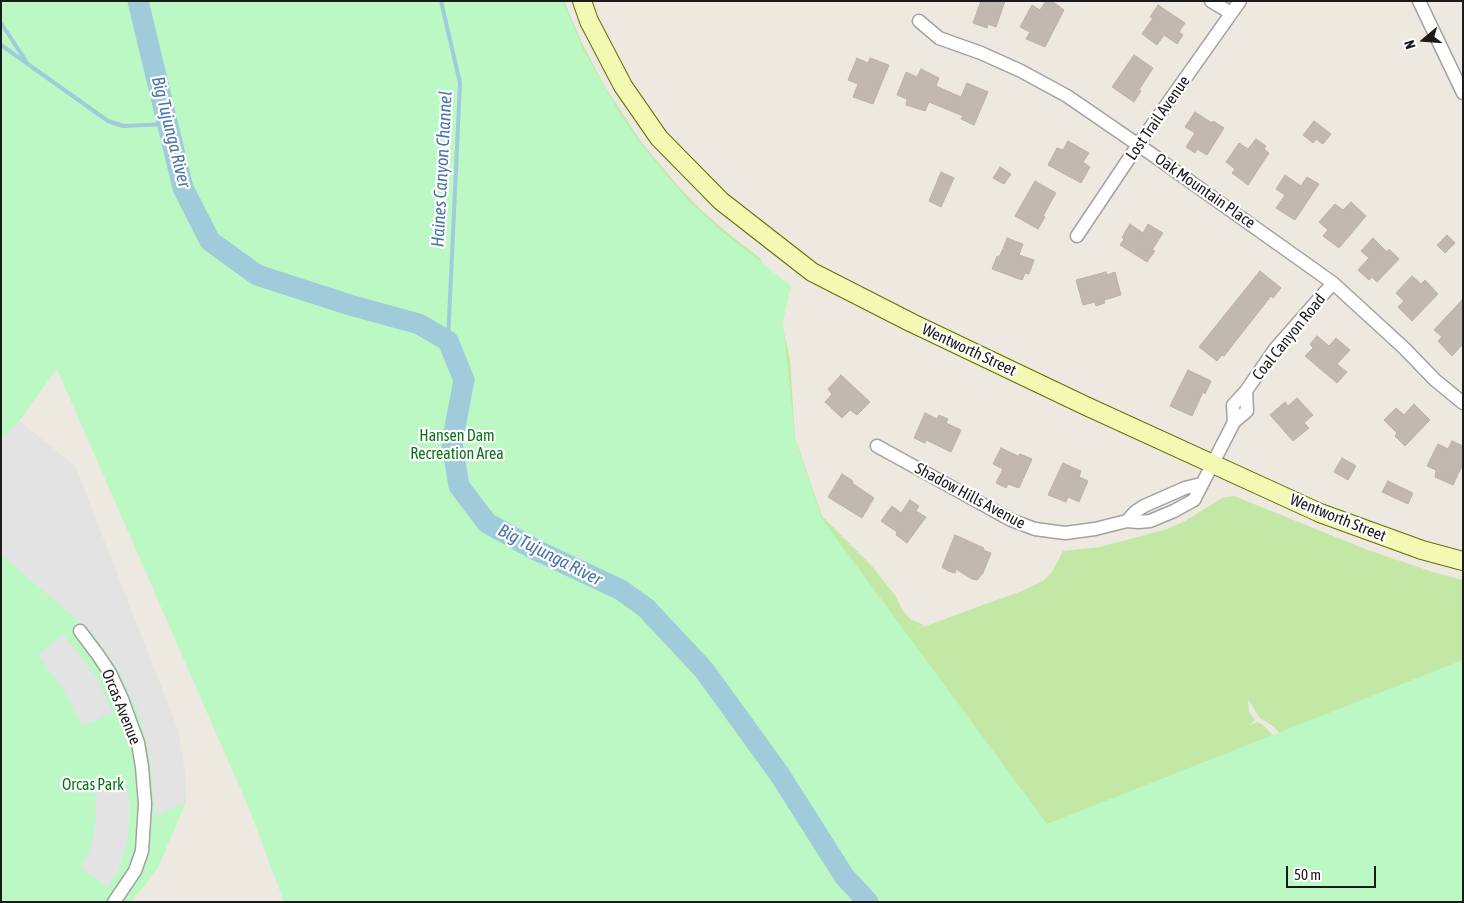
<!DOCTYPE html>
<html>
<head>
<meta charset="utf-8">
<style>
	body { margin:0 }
	#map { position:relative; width:1464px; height:903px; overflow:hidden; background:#ede9e0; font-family:"Asap Condensed",sans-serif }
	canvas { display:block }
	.frame { position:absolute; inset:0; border:2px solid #1b1b1b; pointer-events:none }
	.north { position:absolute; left:1399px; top:15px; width:50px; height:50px; -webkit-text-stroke:4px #fff; paint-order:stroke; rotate:252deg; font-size:14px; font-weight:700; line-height:20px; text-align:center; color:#1b1b1b }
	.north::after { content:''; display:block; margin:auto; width:18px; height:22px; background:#1b1b1b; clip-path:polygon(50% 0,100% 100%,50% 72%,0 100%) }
	.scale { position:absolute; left:1286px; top:866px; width:90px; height:22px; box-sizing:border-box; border:2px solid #1b1b1b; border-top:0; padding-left:6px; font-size:15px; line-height:18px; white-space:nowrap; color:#1b1b1b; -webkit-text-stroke:4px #fff; paint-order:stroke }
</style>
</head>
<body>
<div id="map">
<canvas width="1464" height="903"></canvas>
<div class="frame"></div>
<div class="north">N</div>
<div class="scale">50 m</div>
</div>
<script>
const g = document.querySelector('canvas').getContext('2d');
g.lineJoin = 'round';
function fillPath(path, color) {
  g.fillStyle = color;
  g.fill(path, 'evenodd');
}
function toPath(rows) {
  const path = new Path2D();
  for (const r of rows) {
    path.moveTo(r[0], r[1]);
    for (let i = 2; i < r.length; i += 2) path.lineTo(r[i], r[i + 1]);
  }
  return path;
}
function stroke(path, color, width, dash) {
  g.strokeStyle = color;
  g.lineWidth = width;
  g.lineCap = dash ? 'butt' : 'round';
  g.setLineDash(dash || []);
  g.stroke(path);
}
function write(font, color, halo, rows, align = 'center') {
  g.font = font + ' "Asap Condensed",sans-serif';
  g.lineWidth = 4.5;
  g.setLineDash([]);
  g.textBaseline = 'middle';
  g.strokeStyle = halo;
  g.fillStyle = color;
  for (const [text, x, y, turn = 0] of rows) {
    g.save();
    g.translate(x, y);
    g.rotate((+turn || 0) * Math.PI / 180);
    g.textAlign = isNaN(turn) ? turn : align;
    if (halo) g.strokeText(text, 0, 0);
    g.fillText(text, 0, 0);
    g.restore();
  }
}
fillPath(toPath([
	[560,1,564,1,581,41,605,87,642,143,677,185,701,210,730,235,760,258,782,323,790,360,795,438,822,516,871,565,895,595,903,611,910,619,924,625,917,629,1022,591,1043,581,1052,572,1063,551,1100,547,1167,529,1185,521,1222,498,1234,496,1368,550,1433,572,1463,580,1463,682,1282,736,1274,727,1260,718,1248,699,1249,712,1255,720,1250,725,1257,722,1262,724,1274,736,982,902,870,676]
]), '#c3e8a5');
fillPath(toPath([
	[1,1,563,1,583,49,622,117,648,153,689,201,718,228,791,286,783,321,795,439,822,519,1047,824,1463,660,1463,902,284,902,250,811,57,369,19,421,75,466,178,730,185,775,186,802,158,868,131,902,1,902]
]), '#bbf8c3');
fillPath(toPath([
	[19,421,75,466,178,730,185,775,186,802,155,817,150,761,145,735,137,709,118,670,94,635,1,554,1,440],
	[63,634,96,676,113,713,82,726,65,692,38,655],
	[126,786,130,803,128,838,118,871,108,887,81,868,88,854,93,838,96,817,95,789]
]), '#e3e3e3');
stroke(toPath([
	[441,1,460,83,448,341],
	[1,23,26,61],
	[1,45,108,121,123,126,168,124]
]), '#a0cbdb', 4);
stroke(toPath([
	[138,1,183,188,210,241,257,275,350,305,419,324,448,341,464,380,452,443,459,486,487,523,536,550,621,590,646,608,704,670,780,775,844,876,868,902]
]), '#a0cbdb', 21);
const building = toPath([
	[981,1,1005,1,996,27,988,24,987,28,973,23,981,1],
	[1046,1,1052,1,1064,10,1045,47,1026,39,1030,32,1020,27,1032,5,1040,10,1046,1],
	[1158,5,1185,23,1179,32,1183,35,1177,44,1164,35,1157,45,1142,34,1153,18,1150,17,1158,5],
	[1134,55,1153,68,1139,90,1141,91,1134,102,1112,87,1134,55],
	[857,58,868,63,870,58,889,65,873,104,853,97,858,84,848,80,857,58],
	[921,69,939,78,936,86,961,97,967,83,988,92,974,125,961,119,963,116,929,102,925,111,906,105,907,99,897,95,906,72,917,77,921,69],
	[1195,112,1212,123,1213,121,1224,128,1207,155,1197,149,1195,153,1186,147,1195,133,1185,127,1195,112],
	[1314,121,1331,134,1323,144,1316,139,1313,143,1303,135,1314,121],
	[1256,139,1266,146,1264,149,1269,153,1248,185,1232,173,1235,169,1226,162,1239,143,1248,149,1256,139],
	[1068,141,1089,153,1083,162,1090,167,1081,183,1048,165,1057,148,1063,150,1068,141],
	[1000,167,1011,174,1004,184,993,178,1000,167],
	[941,172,954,178,941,207,929,201,941,172],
	[1285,175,1301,186,1307,177,1319,184,1295,220,1276,208,1285,195,1276,189,1285,175],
	[1035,181,1056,193,1043,216,1045,217,1038,229,1015,216,1035,181],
	[1351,202,1366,216,1339,248,1323,236,1328,230,1319,222,1335,204,1343,210,1351,202],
	[1130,224,1143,233,1148,224,1163,233,1152,250,1155,251,1147,262,1120,245,1124,239,1122,237,1130,224],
	[1447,235,1455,243,1445,253,1437,245,1447,235],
	[1007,238,1023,244,1019,255,1034,260,1029,274,1025,273,1022,280,992,269,997,256,999,257,1003,249,1007,238],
	[1373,238,1387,252,1389,249,1399,259,1377,282,1372,277,1369,280,1358,270,1369,258,1361,251,1373,238],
	[1260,271,1281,288,1273,298,1271,296,1224,356,1222,355,1217,361,1199,347,1260,271],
	[1106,272,1107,275,1115,272,1121,295,1104,300,1105,303,1096,306,1095,302,1083,305,1076,280,1106,272],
	[1412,276,1421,284,1425,280,1438,294,1412,321,1398,307,1404,301,1396,293,1412,276],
	[1463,299,1463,344,1452,356,1438,341,1442,337,1434,330,1463,299],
	[1317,336,1329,346,1336,338,1350,350,1337,364,1347,372,1337,383,1305,356,1313,348,1310,344,1317,336],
	[1188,370,1211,381,1205,394,1203,392,1192,416,1170,406,1188,370],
	[841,375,870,402,857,415,850,410,842,418,825,402,832,394,828,389,841,375],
	[1297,398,1313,415,1304,423,1309,428,1293,441,1270,415,1285,402,1288,406,1297,398],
	[1414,404,1430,420,1405,446,1395,436,1397,433,1384,420,1396,408,1404,415,1414,404],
	[925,413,937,419,939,415,948,419,946,423,961,430,951,452,926,440,925,443,914,438,925,413],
	[1452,441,1463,446,1463,464,1453,485,1435,477,1436,470,1427,466,1438,444,1448,449,1452,441],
	[1001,448,1018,456,1020,454,1032,459,1019,488,1008,484,1006,488,996,483,1003,469,993,464,1001,448],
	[1342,458,1356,466,1348,480,1334,472,1342,458],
	[1063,463,1081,471,1079,477,1088,481,1079,502,1068,497,1066,502,1048,495,1063,463],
	[842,474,853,481,852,483,874,498,862,518,828,497,842,474],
	[1388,481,1413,493,1408,504,1382,492,1388,481],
	[910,500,919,506,916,511,926,517,907,543,896,535,897,532,881,521,892,506,901,513,910,500],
	[955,535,984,548,983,550,991,553,983,573,977,580,972,579,956,569,955,573,948,571,942,567,955,535]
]);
fillPath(building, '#c1b8b0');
stroke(building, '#beb0a3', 1);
const street = toPath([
	[1211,1,1231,13],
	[1419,1,1463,93],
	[919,21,939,38,981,53,1021,71,1067,96,1150,153,1333,283,1404,348,1435,380,1463,403],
	[1077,236,1138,145,1240,1],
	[1234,422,1233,405,1246,391,1275,349,1333,283],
	[877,446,1011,520,1035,529,1065,533,1095,529,1127,521,1138,522,1150,521,1174,511,1194,500,1234,422,1247,411,1246,391],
	[1127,521,1135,512,1144,506,1185,488,1201,484],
	[80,631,98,655,110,673,122,699,138,743,142,767,145,804,142,851,135,871,114,902]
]);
const secondary = toPath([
	[582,1,589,21,623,86,659,138,721,201,812,272,912,323,1086,406,1320,513,1422,550,1463,561]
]);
stroke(street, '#a2a2a2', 15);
stroke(secondary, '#5f6f05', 20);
stroke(street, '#fff', 12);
stroke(secondary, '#f2f9b2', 18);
write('16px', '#1b1b1b', '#fff', [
	["Lost Trail Avenue",1158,118,-55],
	["Oak Mountain Place",1205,191,35],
	["Coal Canyon Road",1289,337,-51],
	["Wentworth Street",969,350,25],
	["Shadow Hills Avenue",970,496,28],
	["Wentworth Street",1338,518,22],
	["Orcas Avenue",121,707,68]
]);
write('16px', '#0b7619', '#fff', [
	["Hansen Dam",457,436],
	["Recreation Area",457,454],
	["Orcas Park",93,785]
]);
write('italic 18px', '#4975a9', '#fff', [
	["Big Tujunga River",171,132,76],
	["Haines Canyon Channel",442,169,-87],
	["Big Tujunga River",550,555,27]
]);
</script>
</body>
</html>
